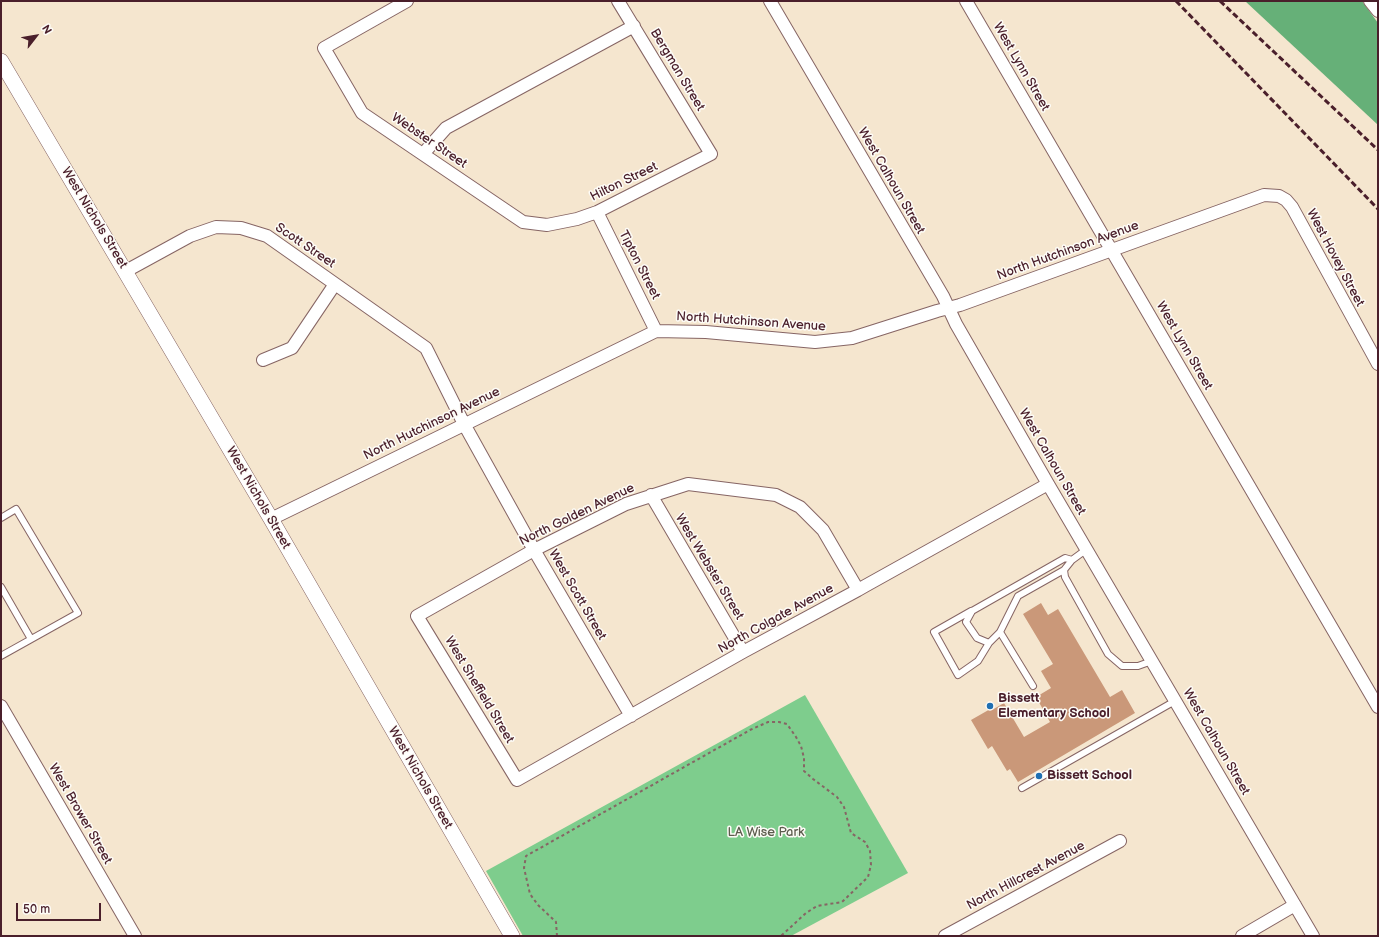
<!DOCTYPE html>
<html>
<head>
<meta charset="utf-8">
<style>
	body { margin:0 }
	#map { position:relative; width:1379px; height:937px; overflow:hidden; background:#f5e6cf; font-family:"Balsamiq Sans",sans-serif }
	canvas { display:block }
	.frame { position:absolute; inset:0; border:2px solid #4a1f2b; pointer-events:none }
	.north { position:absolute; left:16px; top:16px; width:40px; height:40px; -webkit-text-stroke:3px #fdfcf7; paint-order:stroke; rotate:59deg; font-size:11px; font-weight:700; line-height:16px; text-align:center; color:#4a1f2b }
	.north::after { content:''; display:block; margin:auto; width:14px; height:18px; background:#4a1f2b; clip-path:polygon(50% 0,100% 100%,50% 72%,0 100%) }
	.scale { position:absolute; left:16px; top:903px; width:85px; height:18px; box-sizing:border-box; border:2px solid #4a1f2b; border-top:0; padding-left:5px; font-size:12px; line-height:14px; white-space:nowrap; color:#4a1f2b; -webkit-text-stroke:3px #fdfcf7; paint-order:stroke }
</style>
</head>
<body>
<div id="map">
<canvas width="1379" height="937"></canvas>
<div class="frame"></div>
<div class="north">N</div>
<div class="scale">50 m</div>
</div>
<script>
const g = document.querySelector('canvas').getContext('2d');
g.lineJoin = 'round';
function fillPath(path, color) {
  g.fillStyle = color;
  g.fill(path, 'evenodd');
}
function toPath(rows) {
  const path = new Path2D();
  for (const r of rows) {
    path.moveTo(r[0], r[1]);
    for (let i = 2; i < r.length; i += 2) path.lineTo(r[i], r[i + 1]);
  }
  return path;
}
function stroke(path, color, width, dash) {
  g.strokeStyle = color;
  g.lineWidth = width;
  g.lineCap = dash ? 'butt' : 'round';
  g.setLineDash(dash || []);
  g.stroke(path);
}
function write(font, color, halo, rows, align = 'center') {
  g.font = font + ' "Balsamiq Sans",sans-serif';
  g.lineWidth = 3;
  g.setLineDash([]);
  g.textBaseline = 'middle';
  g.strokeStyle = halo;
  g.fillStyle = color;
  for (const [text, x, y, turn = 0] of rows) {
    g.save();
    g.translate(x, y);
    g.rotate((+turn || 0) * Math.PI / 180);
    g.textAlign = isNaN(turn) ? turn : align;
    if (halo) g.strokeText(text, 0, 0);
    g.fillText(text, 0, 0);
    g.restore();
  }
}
fillPath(toPath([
	[805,695,908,873,791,936,523,936,486,871]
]), '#7ecd8d');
fillPath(toPath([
	[1245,1,1362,1,1378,23,1378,125]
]), '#66b078');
fillPath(toPath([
	[1041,603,1048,615,1058,609,1110,697,1122,690,1135,713,1018,782,1010,769,1007,771,992,746,988,749,971,720,992,708,992,710,1004,703,1024,737,1050,722,1036,697,1051,688,1041,671,1053,664,1023,614]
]), '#ca9879');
const service = toPath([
	[1,518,16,509,78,613,1,656],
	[1072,560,1065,558,972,611,966,622,977,638,989,643,1000,632,1018,596,1064,570,1072,560,1087,549],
	[1064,570,1065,577,1108,654,1122,666,1138,666,1152,661],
	[1,587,31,639],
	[971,611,934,632,958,675,978,661,989,643],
	[1000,632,1033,686],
	[1022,788,1175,701]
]);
const minor = toPath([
	[407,1,324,48,362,113,523,222,547,225,577,219,597,212,711,154,618,1],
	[770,1,943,296,956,324,1048,484,1313,936],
	[966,1,1378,707],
	[1370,1,1378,11],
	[423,154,446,128,634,26],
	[597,212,656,331],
	[126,271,190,236,216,227,241,228,267,236,426,348,464,424,534,550,631,716],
	[263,360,292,348,335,284],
	[651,495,743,652],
	[271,519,656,331,706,332,815,342,852,338,937,311,960,305,1264,195,1279,196,1286,200,1292,207,1378,364],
	[858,590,823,530,800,507,776,495,688,484,626,504,534,550,417,616,517,780,743,652,858,590,865,586,1048,484],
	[1,706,135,936],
	[945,936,1120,841],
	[1242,936,1295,905]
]);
const tertiary = toPath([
	[1,61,271,519,512,936]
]);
stroke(service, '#866564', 8);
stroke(minor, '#866564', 14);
stroke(tertiary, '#866564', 16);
stroke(toPath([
	[557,936,556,922,538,905,530,894,524,868,526,856,750,730,768,722,779,722,787,724,796,737,801,746,804,758,804,771,813,779,837,797,844,807,851,833,865,842,870,851,871,865,868,877,842,902,817,906,806,913,781,936]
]), '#866564', 2, [3, 3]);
stroke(service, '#fff', 6);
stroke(minor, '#fff', 12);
stroke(tertiary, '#fff', 15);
stroke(toPath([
	[1176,1,1378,209],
	[1220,1,1378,150]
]), '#4a1f2b', 3, [6, 3]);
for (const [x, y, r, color] of [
	[990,706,4,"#1f6fb2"],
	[1039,776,4,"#1f6fb2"]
]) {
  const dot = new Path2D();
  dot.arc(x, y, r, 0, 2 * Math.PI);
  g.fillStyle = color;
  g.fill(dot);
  stroke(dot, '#fdfcf7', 1.5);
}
write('13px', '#4a1f2b', '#fdfcf7', [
	["West Lynn Street",1021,67,60],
	["Bergman Street",677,70,59],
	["Webster Street",429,141,34],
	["West Calhoun Street",891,181,60],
	["Hilton Street",624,182,-26],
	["West Nichols Street",94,218,59],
	["Scott Street",305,246,34],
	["North Hutchinson Avenue",1068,251,-20],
	["West Hovey Street",1335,258,62],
	["Tipton Street",639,265,63],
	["North Hutchinson Avenue",751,322,4],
	["West Lynn Street",1184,346,60],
	["North Hutchinson Avenue",432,424,-26],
	["West Calhoun Street",1052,462,60],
	["West Nichols Street",258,498,60],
	["North Golden Avenue",577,515,-26],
	["West Webster Street",709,567,59],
	["West Scott Street",577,595,60],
	["North Colgate Avenue",776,619,-29],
	["West Sheffield Street",479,690,59],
	["West Calhoun Street",1216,742,60],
	["West Nichols Street",420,778,60],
	["West Brower Street",80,814,60],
	["North Hillcrest Avenue",1026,876,-28]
]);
write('bold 13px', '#4a1f2b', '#fdfcf7', [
	["Bissett",998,699],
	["Elementary School",998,714],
	["Bissett School",1047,776]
], 'left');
write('13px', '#5c5c4d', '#fdfcf7', [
	["LA Wise Park",766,833]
]);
</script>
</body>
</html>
